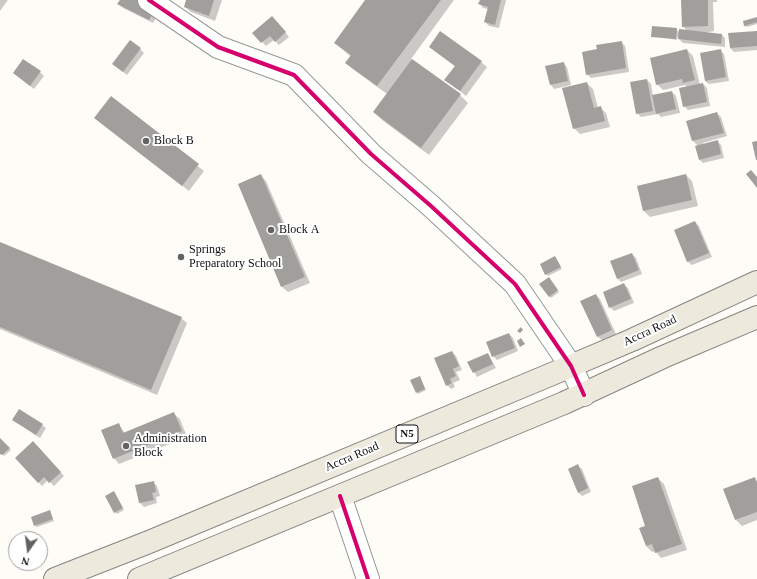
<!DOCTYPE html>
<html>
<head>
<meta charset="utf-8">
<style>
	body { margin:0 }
	#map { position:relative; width:757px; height:579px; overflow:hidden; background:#fdfcf7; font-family:"Times New Roman",serif }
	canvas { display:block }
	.north { position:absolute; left:8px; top:531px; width:40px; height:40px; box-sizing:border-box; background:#fff; border:1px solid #a0a0a0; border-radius:50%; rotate:194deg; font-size:11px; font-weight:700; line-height:16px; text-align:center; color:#111 }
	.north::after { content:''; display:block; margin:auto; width:14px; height:18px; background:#646362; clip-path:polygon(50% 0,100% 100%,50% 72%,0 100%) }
</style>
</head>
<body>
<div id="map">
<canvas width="757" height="579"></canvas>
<div class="north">N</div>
</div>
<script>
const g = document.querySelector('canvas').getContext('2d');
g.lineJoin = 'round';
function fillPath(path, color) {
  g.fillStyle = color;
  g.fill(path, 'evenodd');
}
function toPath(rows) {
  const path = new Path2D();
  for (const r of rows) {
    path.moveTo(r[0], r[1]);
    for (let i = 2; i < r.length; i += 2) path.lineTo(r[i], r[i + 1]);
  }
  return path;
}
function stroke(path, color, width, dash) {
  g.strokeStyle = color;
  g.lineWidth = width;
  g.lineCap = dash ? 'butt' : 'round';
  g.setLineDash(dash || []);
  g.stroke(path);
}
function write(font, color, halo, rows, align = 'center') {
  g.font = font + ' "Times New Roman",serif';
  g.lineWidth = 4;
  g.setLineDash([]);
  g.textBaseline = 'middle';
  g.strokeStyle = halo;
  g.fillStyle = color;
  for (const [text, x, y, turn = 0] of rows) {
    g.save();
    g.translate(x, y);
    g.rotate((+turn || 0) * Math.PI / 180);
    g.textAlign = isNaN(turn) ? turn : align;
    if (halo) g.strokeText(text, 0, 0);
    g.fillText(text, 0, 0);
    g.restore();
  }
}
fillPath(toPath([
	[0,0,8,0,0,11],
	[121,0,137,0,159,13,153,23,123,8,119,4],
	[187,0,222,0,215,21,191,12,185,7],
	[367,0,454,0,411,59,460,95,468,103,429,155,382,120,374,112,387,94,354,70,347,63,351,57,335,43],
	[481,0,506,0,499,28,489,26,485,22,488,9,483,8,480,4],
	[682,0,717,0,717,2,713,2,714,31,705,33,722,35,725,38,725,47,683,43,677,37,677,40,652,36,676,29,680,33,687,31,683,26],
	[757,18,757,24,747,27,745,26,744,22],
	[276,21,289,37,279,45,274,40,266,46,254,33],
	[757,32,757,50,734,52,730,48],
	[621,42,625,46,629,72,591,78,587,74],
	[430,47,481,62,487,67,466,96,446,80,456,67],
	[140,49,144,53,127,75,118,68],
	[687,50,693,56,700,85,703,84,707,88,710,106,688,110,684,106,688,88,685,85,663,90,657,84],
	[720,50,724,54,729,81,709,84,705,81],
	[563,63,567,67,571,85,554,89,551,85],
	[40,72,44,76,34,89,14,73],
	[647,80,651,84,653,96,672,92,676,96,680,113,661,117,658,114,641,117,637,113],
	[587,83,593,89,598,108,600,107,606,113,610,127,580,134,574,128],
	[111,98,204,171,189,191,101,123],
	[717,113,721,117,727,136,703,143,704,145,717,141,721,145,724,158,703,163,699,159,698,146,693,141,688,122],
	[260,175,266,181,310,283,288,292,282,287,239,184],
	[686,175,692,181,698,206,650,217,644,211,638,186],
	[695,222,699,226,712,257,692,265,688,262,675,231],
	[0,243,181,318,187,323,157,395,0,329],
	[632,254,636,258,642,274,621,282,617,278],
	[555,257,562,269,548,276,546,274],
	[550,280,559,292,551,298,541,284],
	[624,285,628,288,634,303,614,311,610,307],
	[596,295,600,299,616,334,602,340,598,337],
	[509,334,513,338,518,351,497,360,493,356],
	[452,352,456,356,462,370,456,372,460,380,453,383,455,387,451,389,447,385],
	[488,354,496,368,477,377,469,362],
	[420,377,426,390,418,394,417,392],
	[174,414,180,419,187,437,119,464,114,458,118,424,125,433],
	[13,420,42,425,46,428,40,438],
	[0,439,11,450,4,456,0,452],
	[37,446,64,476,54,486,48,480,42,486,16,458],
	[578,466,582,469,591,492,582,496,578,492],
	[658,478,664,484,687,550,661,558,655,551,652,552,646,546,647,526],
	[754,478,757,481,757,520,742,526,736,520],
	[153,482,157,486,160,496,156,497,157,503,144,507,140,503,136,486],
	[115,494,124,510,117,514,115,512],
	[50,512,54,521,37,527,35,525]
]), '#0003');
fillPath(toPath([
	[120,0,139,0,156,8,149,20,117,4],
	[186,0,214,0,209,16,184,7],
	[365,0,441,0,377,86,345,63,351,55,334,43],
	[480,0,501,0,495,25,484,22,488,7,478,4],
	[681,0,708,0,708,26,682,27],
	[272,16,286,32,275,42,270,36,261,43,252,33],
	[757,17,757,22,744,26,743,21],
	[652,26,677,28,676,39,651,37],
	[679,29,722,34,721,44,678,39],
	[440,31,482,61,460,91,444,80,455,66,429,47],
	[757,31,757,46,730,48,728,33],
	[130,40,141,48,123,72,112,64],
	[622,41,626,68,586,75,582,52,597,49,596,45],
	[687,49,695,80,683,83,682,79,656,85,650,58],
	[721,49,726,77,705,81,700,53],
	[23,59,41,71,30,86,13,73],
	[412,59,461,94,421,148,373,112],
	[564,62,568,81,550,85,545,66],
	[647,79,653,111,636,114,630,82],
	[587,82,594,108,601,106,605,121,573,129,562,88],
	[703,83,707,102,683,107,679,88],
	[672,91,676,109,656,114,652,95],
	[111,96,199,164,182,186,94,118],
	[717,112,724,133,692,141,686,121],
	[718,140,721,154,699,160,695,146],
	[757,141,757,160,756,160,752,142],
	[751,170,757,177,757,188,746,174],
	[261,174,305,277,281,287,238,184],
	[686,174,692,200,643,211,637,186],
	[695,221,709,253,687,262,674,230],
	[0,242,182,317,151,390,0,327],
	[632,253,639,270,617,279,610,261],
	[555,256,561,267,545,275,540,264],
	[549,277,558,290,549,297,539,284],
	[624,283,631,299,609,308,603,292],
	[596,294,612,330,597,337,580,301],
	[521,327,523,330,520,333,517,331],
	[509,333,515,348,492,357,486,342],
	[521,338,525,344,520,347,517,341],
	[452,351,459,366,453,369,456,376,450,379,452,383,446,386,434,358],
	[488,353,493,364,473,373,467,362],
	[420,376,425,389,416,393,410,380],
	[19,409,43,424,36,435,12,420],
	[174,412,182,431,113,459,101,430,119,423,123,433],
	[0,438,10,448,2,455,0,454],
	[33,441,61,472,49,483,44,477,38,483,15,458],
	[578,464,588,488,578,493,568,469],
	[658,477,682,544,655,553,652,544,646,546,639,528,645,526,632,486],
	[755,477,757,483,757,512,735,520,723,489],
	[154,481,156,492,152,493,154,500,139,503,135,485],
	[114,491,123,508,114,513,105,496],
	[50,510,53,519,34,526,31,517]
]), '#a19f9c');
const minor = toPath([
	[149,0,218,47,294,75,371,154,431,206,515,284,571,366,584,395],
	[340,496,368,579]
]);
const major = toPath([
	[55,579,149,542,552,374,632,340,757,282],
	[139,579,564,403,663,357,757,317]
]);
stroke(minor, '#979795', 24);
stroke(major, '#858482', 24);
stroke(minor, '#fffffe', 22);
stroke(major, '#ede9dc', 22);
stroke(toPath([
	[149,0,218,47,294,75,371,154,431,206,515,284,571,366,584,395],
	[340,496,368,579]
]), '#d6006c', 4);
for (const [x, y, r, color] of [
	[146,141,4,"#646362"],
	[271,230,4,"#646362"],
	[181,257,4,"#646362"],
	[126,446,4,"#646362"]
]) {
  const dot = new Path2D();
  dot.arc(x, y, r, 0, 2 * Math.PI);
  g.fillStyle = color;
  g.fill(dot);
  stroke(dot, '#fff', 1.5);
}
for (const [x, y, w] of [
	[407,434,22]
]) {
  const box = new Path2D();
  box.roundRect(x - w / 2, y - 9, w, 18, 3);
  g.fillStyle = '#fff';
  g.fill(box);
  stroke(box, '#111', 1);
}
write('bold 11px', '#111', null, [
	["N5",407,434]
]);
write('12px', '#111', '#fff', [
	["Block B",154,141],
	["Block A",279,230],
	["Springs",189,250],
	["Preparatory School",189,264],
	["Administration",134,439],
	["Block",134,453]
], 'left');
write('12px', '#111', '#fff', [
	["Accra Road",650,331,-25],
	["Accra Road",352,457,-23]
]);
</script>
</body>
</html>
